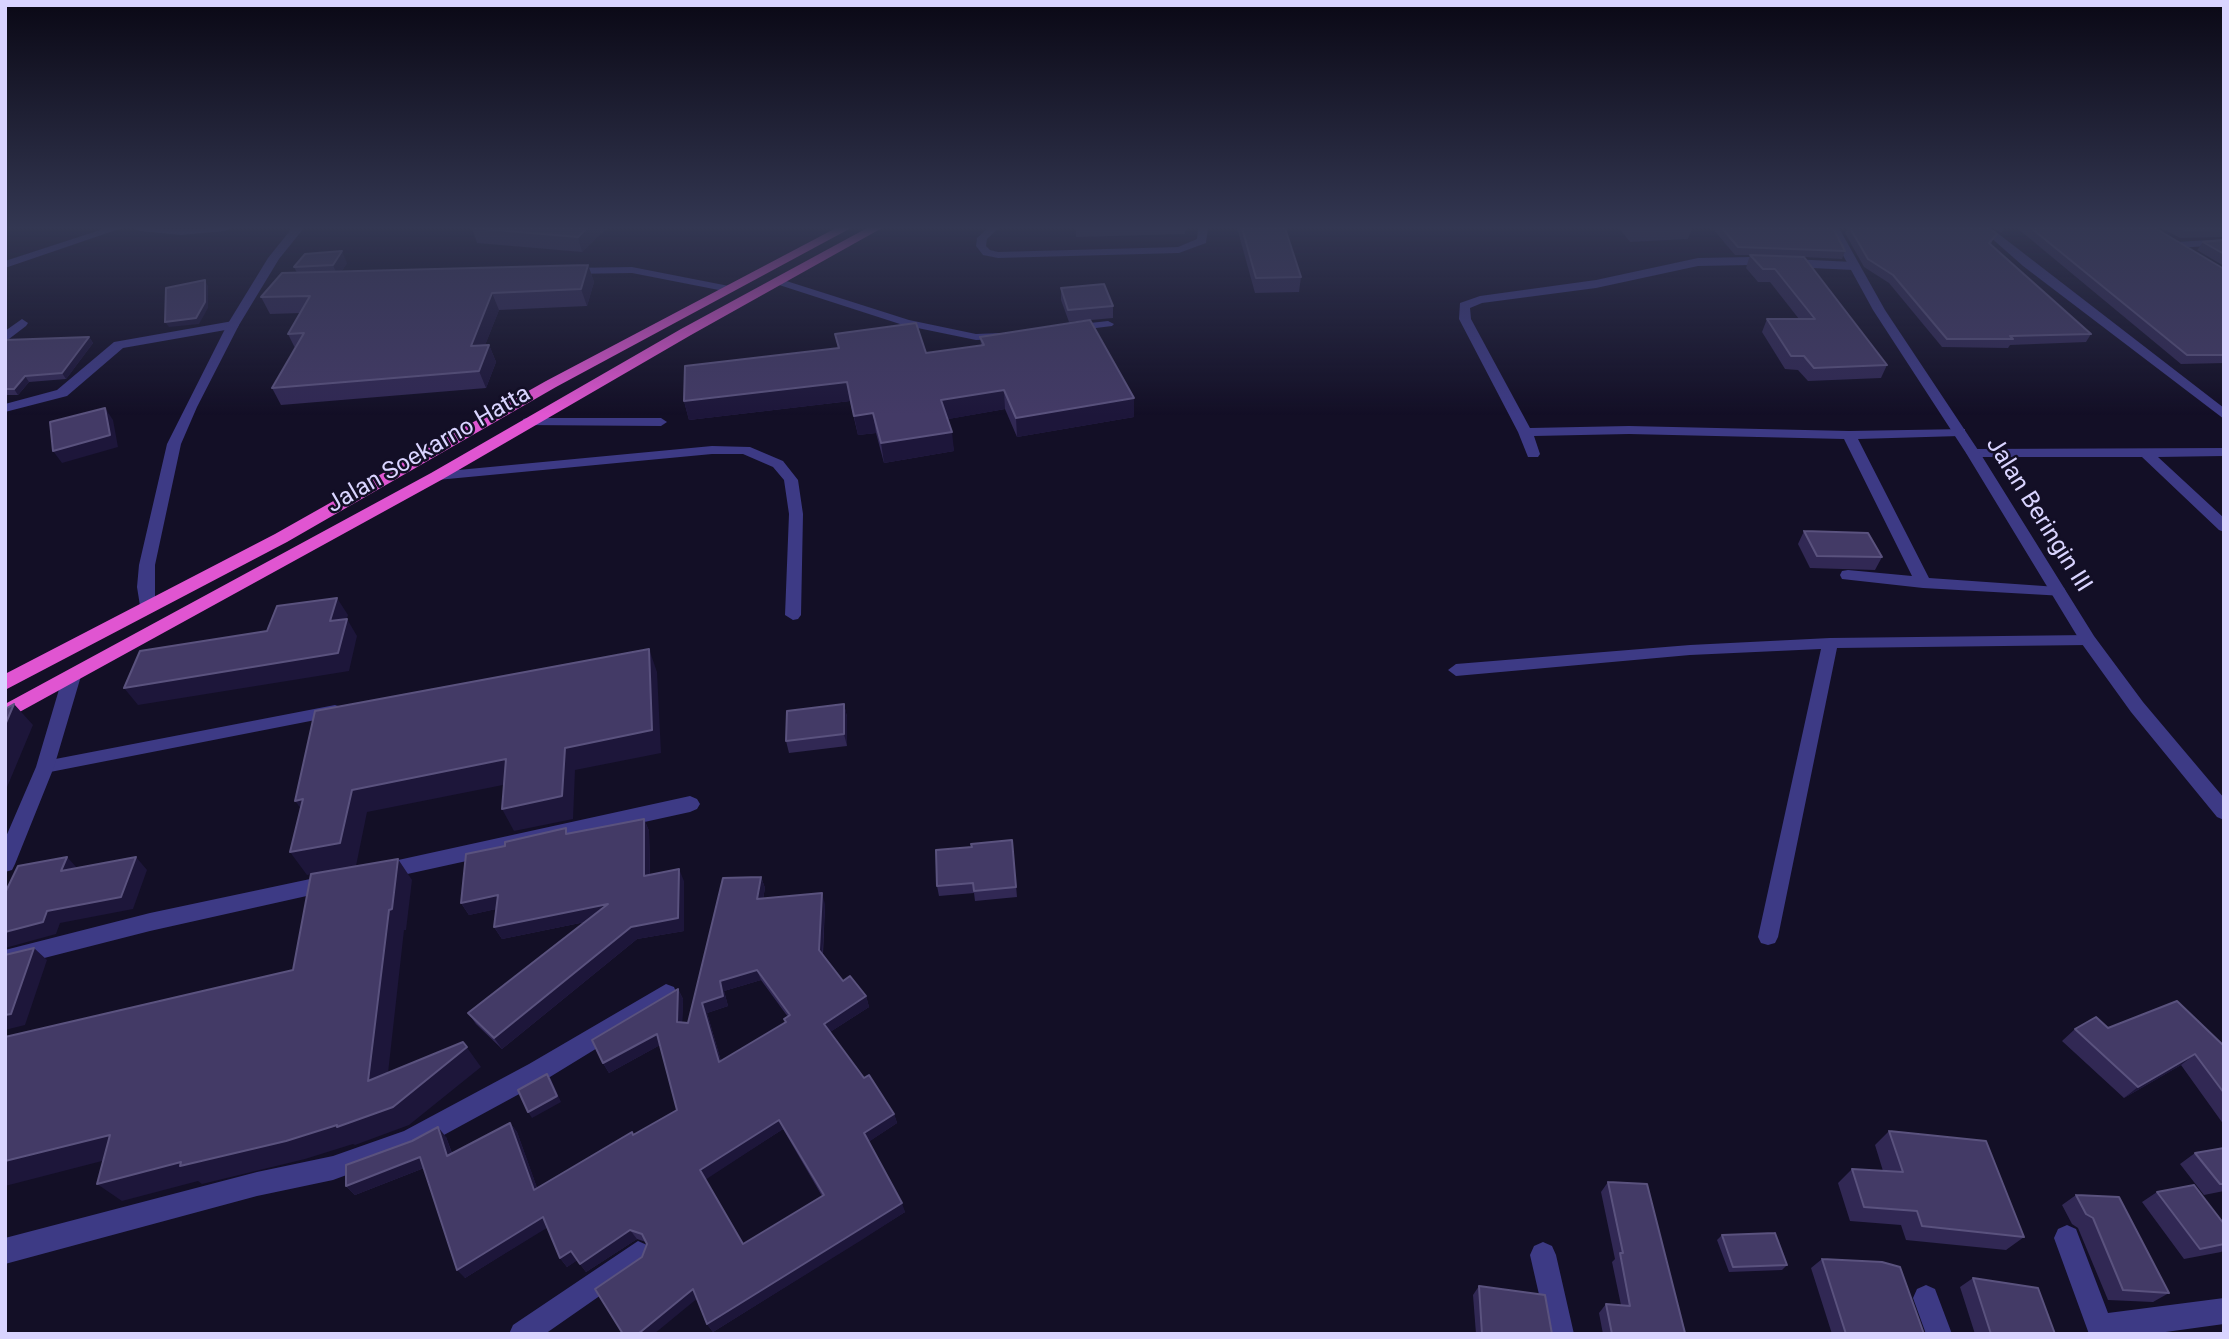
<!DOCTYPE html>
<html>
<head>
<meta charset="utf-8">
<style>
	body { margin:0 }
	#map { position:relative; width:2229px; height:1339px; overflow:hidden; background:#130f26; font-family:Roboto,sans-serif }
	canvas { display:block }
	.frame { position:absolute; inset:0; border:7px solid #d9d4ff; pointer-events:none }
</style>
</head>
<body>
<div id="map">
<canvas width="2229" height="1339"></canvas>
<div class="frame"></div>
</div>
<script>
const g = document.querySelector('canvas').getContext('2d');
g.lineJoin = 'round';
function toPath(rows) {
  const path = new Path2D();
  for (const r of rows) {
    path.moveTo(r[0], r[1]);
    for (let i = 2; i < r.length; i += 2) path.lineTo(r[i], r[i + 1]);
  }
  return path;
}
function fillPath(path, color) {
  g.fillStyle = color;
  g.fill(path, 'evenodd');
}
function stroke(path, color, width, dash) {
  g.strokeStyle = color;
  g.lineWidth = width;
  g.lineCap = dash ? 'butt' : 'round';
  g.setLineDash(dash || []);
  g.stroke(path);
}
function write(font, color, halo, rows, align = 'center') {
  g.font = font + ' Roboto,sans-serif';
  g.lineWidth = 5;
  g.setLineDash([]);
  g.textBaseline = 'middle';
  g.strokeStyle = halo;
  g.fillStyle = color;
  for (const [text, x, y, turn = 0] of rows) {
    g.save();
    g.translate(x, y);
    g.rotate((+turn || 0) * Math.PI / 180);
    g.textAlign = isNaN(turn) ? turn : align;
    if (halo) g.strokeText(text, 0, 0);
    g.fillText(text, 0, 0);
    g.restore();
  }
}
fillPath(toPath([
	[988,228,999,228,987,239,986,246,990,250,998,252,1178,247,1197,239,1198,228,1208,228,1206,243,1179,253,998,258,983,255,976,246,977,238,988,228],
	[632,267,729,286,734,289,729,292,632,273,569,274,564,271,569,268,632,267],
	[777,278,909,320,976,334,1001,333,1007,336,1001,339,976,340,903,325,773,283,773,279,777,278],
	[1108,321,1114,324,1112,326,1072,331,1066,328,1072,325,1108,321],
	[527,418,661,418,667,422,661,426,523,425,523,419,527,418],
	[712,446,750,447,783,461,798,480,803,514,801,615,798,619,793,620,785,615,789,514,784,480,773,467,743,454,712,454,437,480,430,476,437,472,712,446],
	[2088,635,2096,640,2088,645,1837,648,1778,937,1775,943,1768,945,1761,943,1758,937,1821,649,1690,655,1456,676,1448,670,1456,664,1690,645,1830,638,2088,635],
	[335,705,341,707,343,711,341,715,45,773,39,772,37,767,39,762,45,761,335,705]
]), '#3d3a85');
fillPath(toPath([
	[106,228,122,228,5,268,5,261,106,228],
	[134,228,181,229,231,228,225,231,181,235,140,231,134,228],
	[1980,228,1991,228,2224,408,2224,419,2023,266,1980,228],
	[2224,239,2224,245,2177,248,2171,245,2177,242,2224,239],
	[1750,257,1853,262,1859,266,1853,270,1750,265,1698,266,1596,288,1482,303,1470,308,1471,319,1530,428,1629,426,1849,431,1965,429,1965,435,1960,436,1858,439,1929,578,2058,587,2064,588,2066,592,2064,596,1923,588,1842,579,1840,575,1842,571,1848,570,1912,576,1844,439,1629,434,1534,436,1540,454,1538,457,1528,457,1518,432,1459,319,1460,303,1480,296,1596,280,1698,258,1750,257],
	[22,319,28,323,26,326,5,342,5,331,22,319],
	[233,321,239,325,237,328,123,348,67,396,5,412,5,404,57,390,114,342,233,321],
	[2224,448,2224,456,2158,457,2224,518,2224,532,2219,530,2142,457,1973,457,1966,453,1973,449,2224,448],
	[690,796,697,799,700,804,697,809,690,812,380,880,373,878,370,872,373,866,380,864,690,796],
	[329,875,336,877,339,883,336,889,329,891,150,931,5,968,5,950,150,913,329,875],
	[666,984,674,987,677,994,674,1001,545,1080,420,1148,333,1180,257,1196,5,1264,5,1238,257,1172,333,1156,404,1131,529,1064,666,984],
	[2067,1225,2076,1229,2108,1313,2224,1298,2224,1324,2151,1334,2089,1334,2054,1238,2058,1229,2067,1225],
	[638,1241,647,1245,651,1254,647,1263,545,1334,509,1334,513,1325,638,1241],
	[1543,1242,1552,1246,1556,1255,1574,1334,1548,1334,1530,1255,1534,1246,1543,1242],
	[1926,1285,1935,1289,1952,1334,1926,1334,1913,1298,1917,1289,1926,1285]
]), '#3d3a85');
fillPath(toPath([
	[292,228,304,228,279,259,239,325,197,407,181,444,155,565,155,608,153,612,141,612,137,587,139,565,167,444,227,325,268,258,292,228],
	[1828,228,1839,228,1885,310,1980,453,2094,636,2143,702,2224,798,2224,820,2217,817,2131,712,2082,644,1966,453,1873,310,1828,228],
	[72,670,78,672,81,676,54,767,15,864,12,870,5,872,5,839,36,767,63,676,66,672,72,670]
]), '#3d3a85');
fillPath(toPath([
	[836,228,851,228,556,387,287,542,5,690,5,674,275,534,546,381,836,228],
	[867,228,882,228,691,335,443,479,5,720,5,704,431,473,681,329,867,228]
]), '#e055d1');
fillPath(toPath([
	[472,228,607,228,582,252,477,243],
	[1076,228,1186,228,1185,234,1076,237],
	[1237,228,1285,228,1301,277,1299,292,1255,293],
	[1619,228,1692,228,1688,239,1630,242],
	[1712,228,1833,228,1845,251,1842,259,1804,257,1887,365,1881,378,1808,381,1798,370,1785,369,1762,332,1767,319,1799,319,1770,282,1758,282,1746,268,1750,255,1735,255],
	[1848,228,1989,228,1992,243,1991,244,2091,334,2086,342,2010,345,2008,348,1942,347,1889,283,1864,267,1845,233],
	[1994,228,2005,228,2001,233],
	[2017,228,2155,228,2224,269,2224,363,2181,364],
	[2161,228,2224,228,2224,237,2180,238],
	[2224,240,2224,266,2197,250,2203,242],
	[347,263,341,272,588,265,594,282,587,306,499,310,485,345,489,345,496,362,486,388,281,405,272,388,295,348,288,334,300,313,270,314,261,297,297,273,294,267],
	[1061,288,1113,306,1113,318,1069,322,1061,300],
	[835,334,926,353,981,345,980,337,1134,417,1017,437,1005,409,948,419,954,451,884,463,876,433,858,435,850,401,689,420,684,401,838,349],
	[89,337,93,343,66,379,29,382,18,395,5,395,5,340],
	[1804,531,1882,557,1875,570,1810,568,1798,544],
	[844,704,847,717,847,746,789,753,786,741],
	[644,819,649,831,650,875,684,881,684,931,637,939,502,1049,476,1024,468,1013,585,922,502,939,494,927,496,909,469,915,461,903,569,834],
	[1012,840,1017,897,975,901,974,893,939,896,937,886,972,847],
	[761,877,765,888,763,899,825,904,823,954,843,981,866,996,869,1007,830,1032,864,1078,894,1114,897,1123,868,1142,905,1212,713,1332,707,1324,697,1299,642,1257,647,1244,646,1242,637,1239,586,1272,577,1260,567,1267,560,1258,547,1227,465,1278,424,1168,355,1195,346,1186,446,1137,452,1153,510,1123,517,1132,537,1188,634,1135,677,1110,660,1045,609,1073,603,1063,678,989,683,999,682,1022,688,1023],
	[761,980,788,1017,784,1019,786,1022,721,1061,707,1013,728,1006,724,991],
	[783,1129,822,1196,743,1244,705,1179],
	[2108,1028,2224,1046,2224,1125,2181,1065,2124,1098,2062,1041,2075,1029],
	[1889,1131,2024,1237,2006,1250,1906,1240,1901,1225,1850,1221,1838,1183,1852,1169,1883,1171,1875,1145],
	[2224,1148,2224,1191,2204,1195,2180,1164,2195,1153],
	[1608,1182,1685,1333,1693,1334,1603,1334,1599,1313,1606,1304,1621,1305,1612,1262,1615,1259,1601,1192],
	[2157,1192,2224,1224,2224,1250,2221,1252,2184,1259,2142,1202],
	[2076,1195,2169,1293,2153,1302,2108,1300,2078,1228,2072,1224,2062,1205],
	[1722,1235,1787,1265,1782,1270,1729,1272,1717,1240],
	[1822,1259,1924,1334,1832,1334,1811,1268],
	[1973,1278,2055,1334,1975,1334,1960,1287],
	[1479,1286,1552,1334,1476,1334,1473,1295]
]), '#312854');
fillPath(toPath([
	[587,228,607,228,582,252,578,237],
	[342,251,347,263,338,277,333,265],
	[588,265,594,282,587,306,581,289],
	[205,280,208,286,208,308,199,324,169,327,165,322],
	[492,293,499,310,478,363,471,346],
	[89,337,93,343,66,379,62,373],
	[489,345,496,362,486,388,479,371],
	[25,376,29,382,18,395,14,389],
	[847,382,850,401,689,420,684,401],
	[1004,390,1005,409,943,420,941,400],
	[1134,398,1134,417,1017,437,1016,418],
	[105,408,113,420,118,447,62,463,53,451],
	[873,413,876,433,858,435,854,416],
	[952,432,954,451,884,463,881,443],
	[337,598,348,615,340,639,330,621],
	[347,619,357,636,349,671,138,705,124,688],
	[649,649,657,672,661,753,575,770,573,819,514,831,502,809,565,748],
	[14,704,33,725,5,792,5,725],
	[844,704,847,717,847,746,844,734],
	[506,759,518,782,367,812,356,866,307,875,290,852,352,790],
	[303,799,312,823,295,801],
	[644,819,649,831,650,888,644,876],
	[67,857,79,870,61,871],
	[136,857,147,870,133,909,60,923,56,934,5,948,5,932],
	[398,859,412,880,406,930,404,930,385,1100,368,1081,389,910],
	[679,869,684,881,684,931,637,939,502,1049,494,1038],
	[761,877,765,888,761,910,757,899],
	[822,893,825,904,822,960,819,950],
	[498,895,505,907,469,915,461,903],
	[608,904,614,916,502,939,494,927],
	[34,948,47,960,25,1025,5,1030,5,1015],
	[757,970,761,980,724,991,728,1006,707,1013,724,1072,719,1062,702,1003,720,981],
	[678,989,683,999,682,1032,677,1022],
	[866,996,869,1007,827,1034,824,1024],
	[657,1034,662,1044,609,1073,603,1063],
	[463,1042,481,1067,409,1125,355,1145,353,1144,305,1159,202,1184,198,1181,122,1201,97,1184,181,1162],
	[2195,1054,2181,1065,2124,1098,2138,1087],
	[547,1074,551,1079,561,1102,532,1118,528,1112],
	[894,1114,897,1123,867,1143,864,1133],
	[779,1120,783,1129,705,1180,700,1170],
	[510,1123,517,1132,541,1199,534,1190],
	[438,1127,446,1137,456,1165,447,1156],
	[110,1135,133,1153,5,1186,5,1161],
	[420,1157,429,1166,355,1195,346,1186],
	[902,1203,905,1212,860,1241,713,1332,707,1324],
	[543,1217,550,1226,465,1278,457,1270],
	[630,1230,637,1239,586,1272,580,1264],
	[571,1251,578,1260,567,1267,560,1258],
	[693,1289,699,1297,654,1334,638,1334]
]), '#1d163a');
const building = toPath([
	[472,228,587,228,578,237,472,228],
	[1242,228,1285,228,1301,277,1256,278,1242,228],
	[1722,228,1833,228,1845,251,1738,247,1722,228],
	[1850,228,1989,228,1997,234,1989,243,2091,334,2010,336,2013,339,1947,339,1893,275,1868,259,1850,228],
	[2031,228,2155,228,2224,269,2224,355,2187,355,2031,228],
	[2180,228,2224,228,2224,229,2185,230,2180,228],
	[2224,240,2224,254,2203,242,2224,240],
	[342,251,333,265,294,267,305,254,342,251],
	[1750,255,1804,257,1887,365,1814,368,1804,356,1791,356,1767,319,1815,319,1775,269,1763,269,1750,255],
	[588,265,581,289,492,293,471,346,489,345,479,371,272,388,304,333,288,334,310,296,261,297,282,273,588,265],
	[205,280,205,302,196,318,165,322,166,288,205,280],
	[1104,284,1113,306,1068,310,1061,288,1104,284],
	[1090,320,1134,398,1016,418,1004,390,941,400,952,432,881,443,873,413,854,416,847,382,684,401,685,366,839,348,835,334,916,323,926,353,984,345,980,337,1090,320],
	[89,337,62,373,25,376,14,389,5,389,5,340,89,337],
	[105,408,110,435,53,451,50,422,105,408],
	[1804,531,1868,533,1882,557,1817,556,1804,531],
	[337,598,330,621,347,619,338,653,124,688,140,651,267,631,277,606,337,598],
	[649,649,652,730,565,748,562,796,502,809,506,759,352,790,340,843,290,852,303,799,295,801,315,711,649,649],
	[14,704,5,725,5,709,14,704],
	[844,704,844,734,786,741,787,711,844,704],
	[644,819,644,876,679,869,678,918,631,927,494,1038,468,1013,608,904,494,927,498,895,461,903,466,854,505,846,505,842,566,828,566,834,644,819],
	[1012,840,1016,887,974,891,973,883,937,886,936,850,972,847,971,844,1012,840],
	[67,857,61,871,136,857,121,897,47,911,43,922,5,932,5,893,18,866,67,857],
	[398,859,392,909,389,910,368,1081,463,1042,467,1047,393,1107,337,1127,337,1125,286,1141,180,1166,181,1162,97,1184,110,1135,5,1161,5,1037,293,970,311,874,398,859],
	[761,877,757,899,822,893,819,950,843,981,850,976,866,996,824,1024,864,1078,869,1075,894,1114,864,1133,902,1203,707,1324,693,1289,638,1334,623,1334,595,1289,642,1257,647,1244,642,1234,630,1230,580,1264,571,1251,560,1258,543,1217,457,1270,420,1157,346,1186,346,1165,412,1141,438,1127,447,1156,510,1123,534,1190,632,1132,633,1135,677,1110,657,1034,603,1063,592,1040,678,989,677,1022,688,1023,723,878,761,877],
	[757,970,790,1015,784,1019,786,1022,719,1062,702,1003,723,996,720,981,757,970],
	[779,1120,824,1195,743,1244,700,1170,779,1120],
	[34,948,11,1014,5,1015,5,955,34,948],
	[2177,1001,2224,1046,2224,1093,2195,1054,2138,1087,2075,1029,2096,1017,2108,1028,2177,1001],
	[547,1074,557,1096,528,1112,518,1090,547,1074],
	[1889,1131,1986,1141,2024,1237,1922,1226,1917,1211,1864,1207,1852,1169,1903,1172,1889,1131],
	[2224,1148,2224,1184,2220,1184,2195,1153,2224,1148],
	[1608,1182,1647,1184,1685,1333,1693,1334,1612,1334,1606,1304,1630,1306,1620,1253,1623,1253,1608,1182],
	[2194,1185,2224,1224,2224,1244,2200,1249,2157,1192,2194,1185],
	[2076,1195,2119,1197,2169,1293,2123,1290,2093,1218,2086,1214,2076,1195],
	[1775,1233,1787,1265,1733,1267,1722,1235,1775,1233],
	[1822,1259,1882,1262,1900,1267,1924,1334,1846,1334,1822,1259],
	[1973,1278,2038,1288,2055,1334,1991,1334,1973,1278],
	[1479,1286,1545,1295,1552,1334,1482,1334,1479,1286]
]);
fillPath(building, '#433a66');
stroke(building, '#5a527e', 2);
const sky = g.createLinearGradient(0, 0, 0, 415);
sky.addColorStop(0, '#0a0815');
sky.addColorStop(0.55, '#333752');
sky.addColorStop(1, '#33375200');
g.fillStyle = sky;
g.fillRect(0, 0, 2229, 415);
write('24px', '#d9d4ff', '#130f26', [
	["Jalan Soekarno Hatta",429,450,-30],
	["Jalan Beringin III",2038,515,58]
]);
</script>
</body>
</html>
